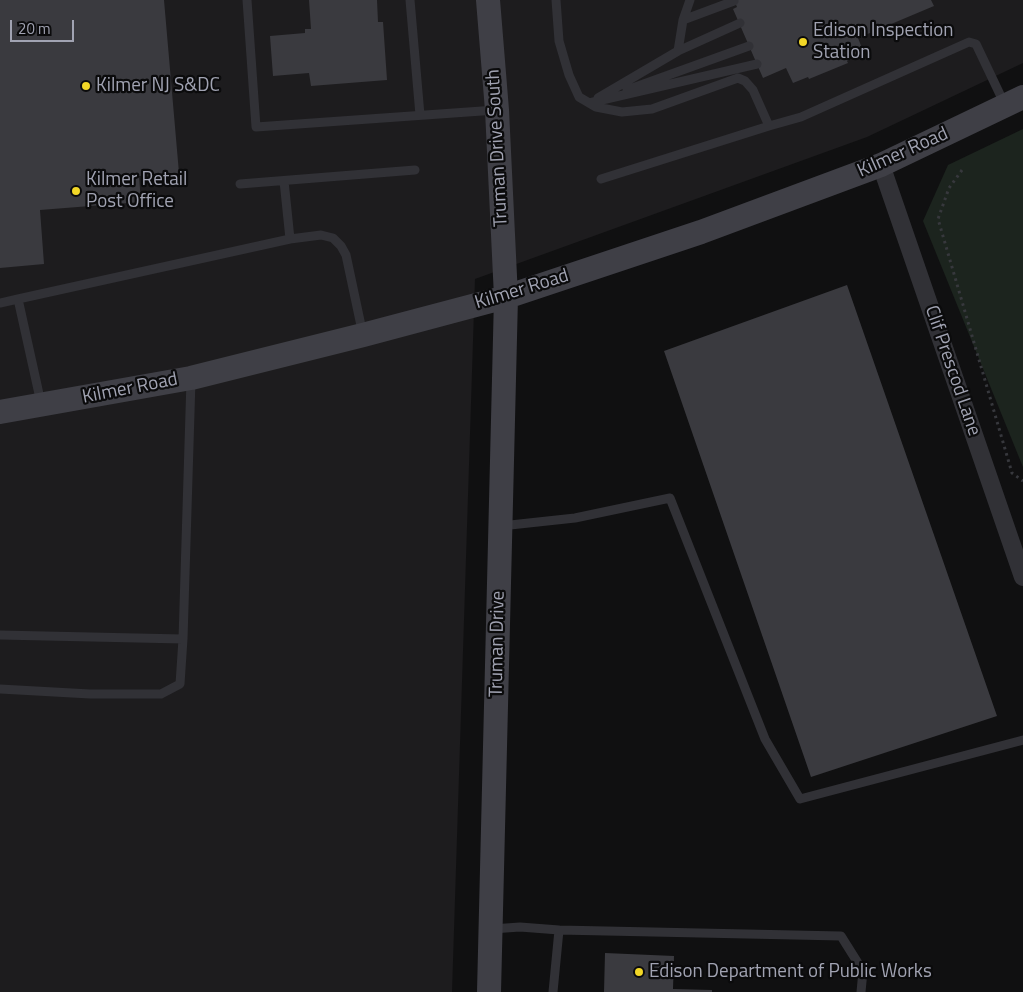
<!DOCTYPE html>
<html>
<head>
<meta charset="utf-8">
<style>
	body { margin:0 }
	#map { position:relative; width:1023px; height:992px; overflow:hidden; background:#101011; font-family:"Titillium Web",sans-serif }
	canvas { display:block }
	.scale { position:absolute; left:10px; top:20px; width:64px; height:22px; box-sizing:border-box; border:2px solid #a1a3b2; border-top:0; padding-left:6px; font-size:15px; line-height:18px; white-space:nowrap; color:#a1a3b2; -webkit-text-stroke:4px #0b0b0c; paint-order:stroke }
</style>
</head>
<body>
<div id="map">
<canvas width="1023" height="992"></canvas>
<div class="scale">20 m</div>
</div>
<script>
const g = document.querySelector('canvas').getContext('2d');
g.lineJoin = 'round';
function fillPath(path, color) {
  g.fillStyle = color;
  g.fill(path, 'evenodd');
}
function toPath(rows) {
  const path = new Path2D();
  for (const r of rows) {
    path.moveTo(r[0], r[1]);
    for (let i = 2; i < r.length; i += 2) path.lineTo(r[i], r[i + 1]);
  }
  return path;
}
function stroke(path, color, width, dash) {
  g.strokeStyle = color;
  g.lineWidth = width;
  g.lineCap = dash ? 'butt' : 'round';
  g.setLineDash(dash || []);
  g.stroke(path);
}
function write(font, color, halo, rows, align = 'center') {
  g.font = font + ' "Titillium Web",sans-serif';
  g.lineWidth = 4.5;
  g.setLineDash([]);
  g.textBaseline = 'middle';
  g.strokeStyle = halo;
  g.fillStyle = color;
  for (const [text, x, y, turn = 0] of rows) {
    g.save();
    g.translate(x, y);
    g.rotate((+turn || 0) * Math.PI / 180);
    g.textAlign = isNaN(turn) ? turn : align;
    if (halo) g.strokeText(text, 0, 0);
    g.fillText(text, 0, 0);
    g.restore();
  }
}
fillPath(toPath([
	[0,0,1023,0,1023,63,867,137,475,279,452,992,0,992]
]), '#1d1c1e');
fillPath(toPath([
	[1023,129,1023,467,923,221,948,165]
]), '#1c241e');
fillPath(toPath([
	[0,0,164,0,179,173,139,176,141,202,40,210,44,264,0,268],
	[309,0,377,0,378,22,383,22,387,80,311,86,309,73,273,76,270,36,305,33,305,29,311,29],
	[734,0,931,0,934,6,858,38,864,53,847,61,848,63,809,79,808,77,793,83,786,68,763,78,733,9,737,7],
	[847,285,997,716,811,777,664,351],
	[605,953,674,956,673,989,712,990,712,992,604,992]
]), '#3a3a3f');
stroke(toPath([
	[962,170,949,188,938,219,1012,473,1023,481]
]), '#37383d', 3, [2.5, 4]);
stroke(toPath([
	[247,0,256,127,496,110],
	[410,0,420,115],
	[556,0,559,41,569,75,579,97,596,107,622,112,652,109,738,78,745,81,753,90,769,126,801,117,969,42,976,44,1005,105],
	[683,20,690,0],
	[678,51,683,20,734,1],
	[627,90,749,46],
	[598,98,678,51,740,23],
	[589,103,757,64],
	[601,179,769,126],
	[284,181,290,239],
	[240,184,415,170],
	[0,303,18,299],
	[41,403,18,299,290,239,321,235,333,238,341,246,346,255,363,335],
	[501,526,575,518,670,498,765,739,800,799,1023,740],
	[0,635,183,639,191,380],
	[0,689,90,694,161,694,180,684,183,639],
	[492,929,520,927,559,930],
	[553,992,559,930,841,936,863,971,861,992]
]), '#313136', 9);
stroke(toPath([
	[881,165,1023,577]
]), '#313136', 18);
stroke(toPath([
	[488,0,497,110,506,297,489,992],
	[0,412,191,378,363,335,506,297,701,232,881,165,1023,97]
]), '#3f3f46', 24);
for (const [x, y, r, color] of [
	[803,42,5,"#f2d727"],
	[86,86,5,"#f2d727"],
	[76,191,5,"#f2d727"],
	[639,972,5,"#f2d727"]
]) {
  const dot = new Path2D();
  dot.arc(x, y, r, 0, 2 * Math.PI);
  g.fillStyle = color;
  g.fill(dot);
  stroke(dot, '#0b0b0c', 2);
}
write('19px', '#a1a3b2', '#0b0b0c', [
	["Edison Inspection",813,31],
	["Station",813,53],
	["Kilmer NJ S&DC",96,86],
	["Kilmer Retail",86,180],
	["Post Office",86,202],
	["Edison Department of Public Works",649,972]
], 'left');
write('19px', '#a1a3b2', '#0b0b0c', [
	["Truman Drive South",498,148,-93],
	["Kilmer Road",903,153,-24],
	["Kilmer Road",522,290,-17],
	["Clif Prescod Lane",952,371,71],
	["Kilmer Road",130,389,-11],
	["Truman Drive",498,644,-89]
]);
</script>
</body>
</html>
